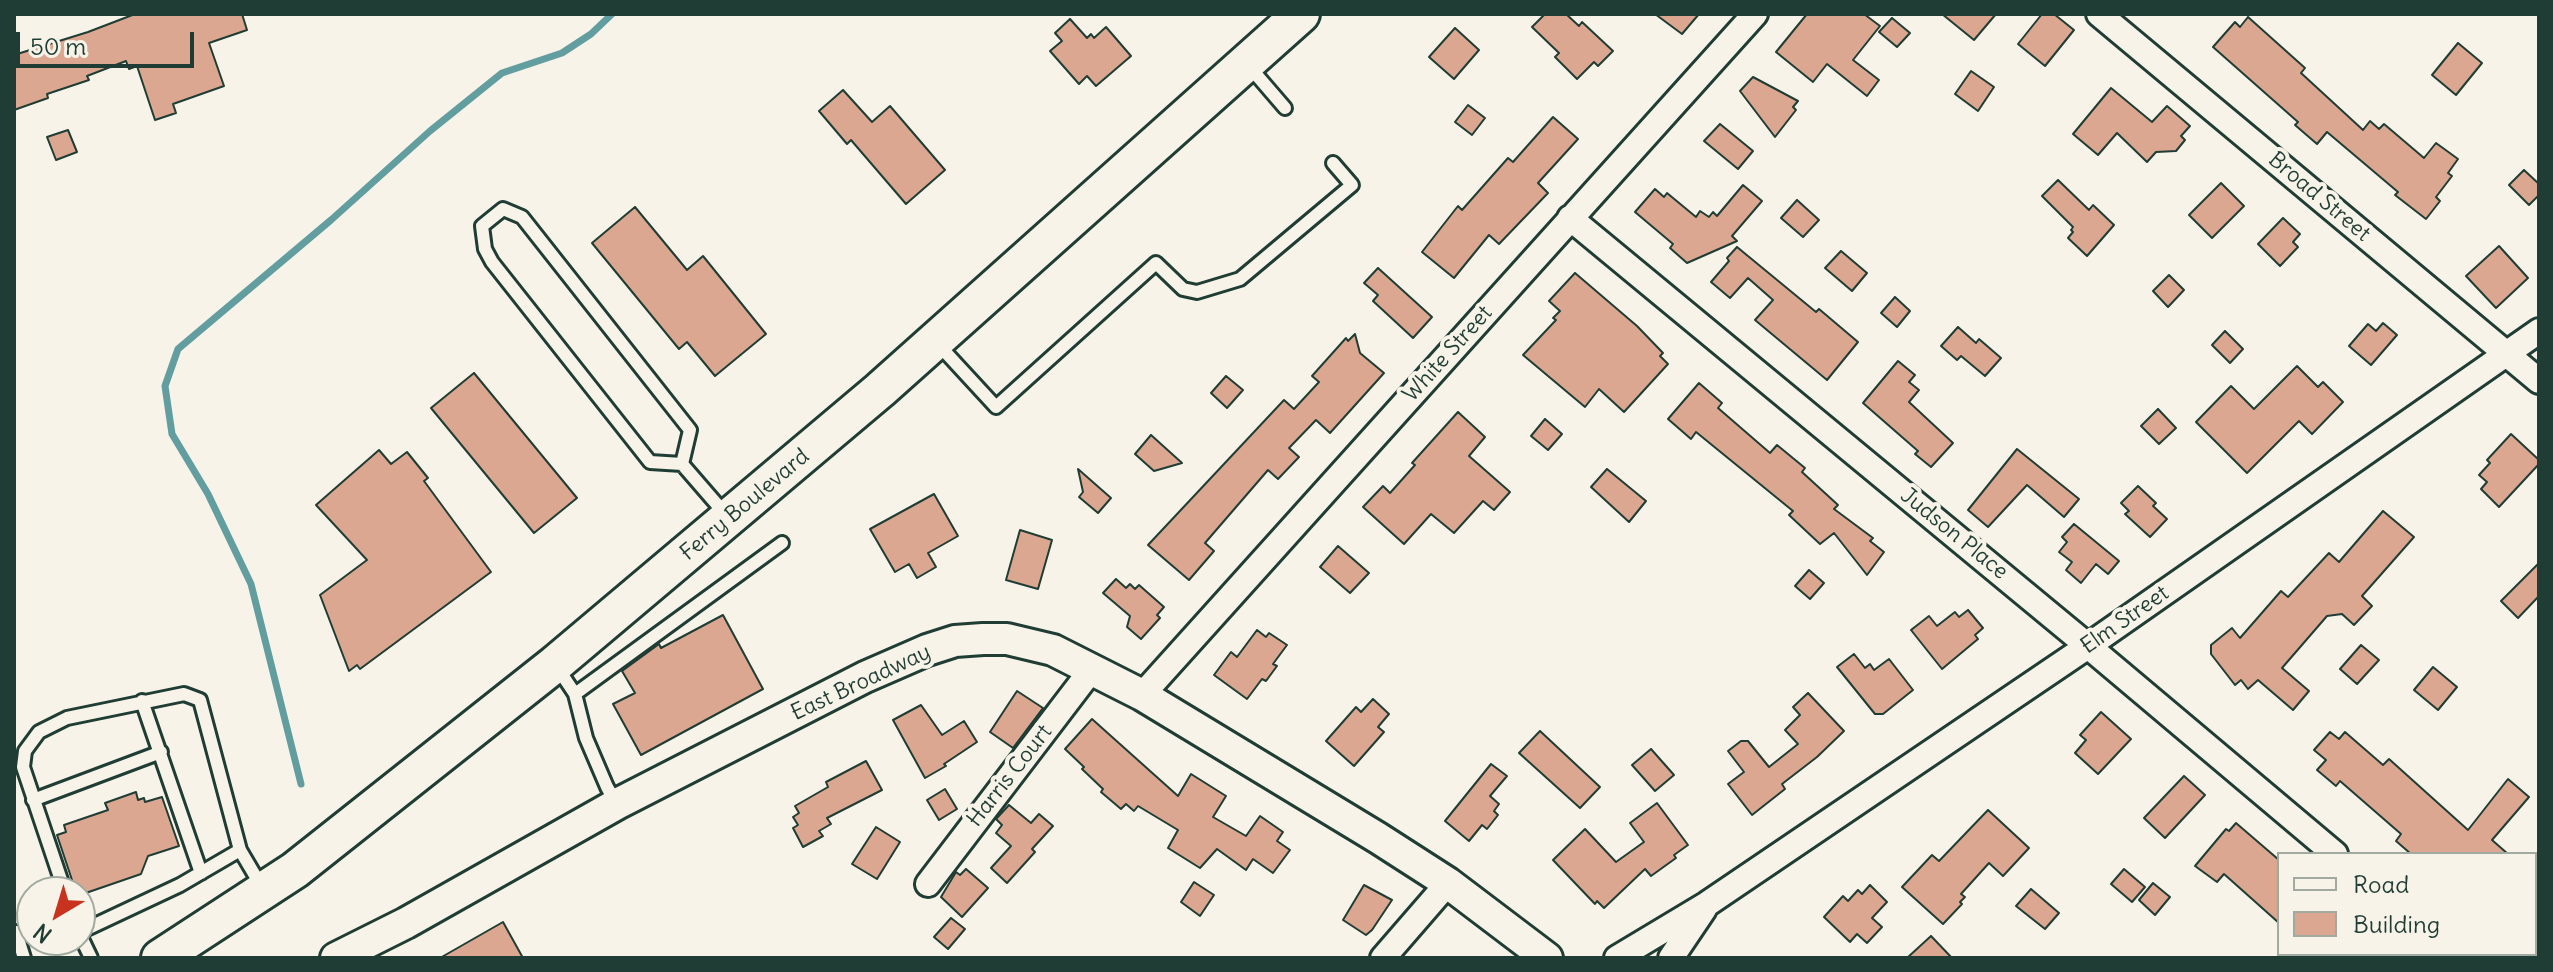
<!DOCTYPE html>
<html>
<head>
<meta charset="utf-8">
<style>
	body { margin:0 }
	#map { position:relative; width:2553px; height:972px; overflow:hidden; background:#f7f3e8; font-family:Delius,sans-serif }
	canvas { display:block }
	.frame { position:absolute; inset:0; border:16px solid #1f3d34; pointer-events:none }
	.legend { position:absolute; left:2277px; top:852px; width:260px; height:104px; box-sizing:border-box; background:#f7f3e8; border:2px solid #a1aaa0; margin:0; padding:10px 14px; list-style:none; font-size:24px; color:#1f3d34 }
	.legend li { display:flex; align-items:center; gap:16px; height:40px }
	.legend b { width:40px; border:2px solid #a1aaa0 }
	.north { position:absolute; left:16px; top:876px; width:80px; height:80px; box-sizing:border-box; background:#f7f3e8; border:2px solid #a1aaa0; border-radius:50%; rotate:218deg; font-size:22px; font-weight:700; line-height:32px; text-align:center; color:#1f3d34 }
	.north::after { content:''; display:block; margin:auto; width:28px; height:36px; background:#c8321e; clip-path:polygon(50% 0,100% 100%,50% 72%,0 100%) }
	.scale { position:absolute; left:16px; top:32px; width:178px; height:36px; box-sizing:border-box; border:4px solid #1f3d34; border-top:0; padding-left:10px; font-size:24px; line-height:28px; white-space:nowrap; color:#1f3d34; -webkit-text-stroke:6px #f7f3e8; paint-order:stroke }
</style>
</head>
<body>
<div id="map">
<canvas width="2553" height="972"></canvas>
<div class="frame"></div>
<ul class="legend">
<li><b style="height:10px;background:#f7f3e8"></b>Road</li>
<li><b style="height:22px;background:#dca790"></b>Building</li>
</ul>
<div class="north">N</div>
<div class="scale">50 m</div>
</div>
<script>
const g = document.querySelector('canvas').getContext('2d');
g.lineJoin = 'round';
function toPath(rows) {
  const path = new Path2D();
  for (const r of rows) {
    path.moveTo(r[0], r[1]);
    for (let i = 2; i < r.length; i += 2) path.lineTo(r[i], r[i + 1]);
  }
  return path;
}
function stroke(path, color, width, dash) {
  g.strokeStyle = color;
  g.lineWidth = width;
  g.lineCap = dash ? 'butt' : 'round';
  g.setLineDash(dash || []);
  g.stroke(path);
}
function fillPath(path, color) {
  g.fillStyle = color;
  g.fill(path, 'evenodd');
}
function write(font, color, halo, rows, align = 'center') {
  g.font = font + ' Delius,sans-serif';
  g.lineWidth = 8;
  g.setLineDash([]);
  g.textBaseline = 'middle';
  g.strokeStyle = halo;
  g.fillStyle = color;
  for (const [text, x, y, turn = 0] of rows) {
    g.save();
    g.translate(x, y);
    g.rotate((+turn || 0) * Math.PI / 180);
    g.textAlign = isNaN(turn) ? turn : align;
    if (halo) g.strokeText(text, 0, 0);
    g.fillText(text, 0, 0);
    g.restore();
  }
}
stroke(toPath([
	[301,784,251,584,208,494,172,434,165,386,178,349,331,220,430,131,502,73,562,53,591,34,612,14]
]), '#629e9f', 7);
const building = toPath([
	[135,14,242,14,247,30,209,43,224,86,173,104,176,113,155,120,137,66,129,69,126,61,87,76,89,80,47,94,48,98,14,110,14,55,88,32,135,14],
	[1545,14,1566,14,1579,26,1582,22,1613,51,1598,66,1594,62,1577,79,1555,57,1559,53,1532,27,1545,14],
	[1655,14,1699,14,1682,34,1655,14],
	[1807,14,1864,14,1880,26,1853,60,1879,80,1867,96,1827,64,1813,82,1776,52,1807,14],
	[1942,14,1996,14,1974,40,1942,14],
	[2042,14,2054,14,2074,30,2045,66,2018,44,2042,14],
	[2248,17,2305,68,2301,73,2363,130,2370,121,2379,129,2384,124,2424,158,2436,143,2458,159,2448,173,2452,176,2436,197,2440,201,2426,219,2395,195,2398,192,2327,132,2317,144,2295,125,2298,122,2213,47,2235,22,2240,27,2248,17],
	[1892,18,1910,33,1897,47,1879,32,1892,18],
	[1070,19,1087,38,1091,34,1094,38,1106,27,1131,56,1096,86,1087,76,1079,84,1050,51,1062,41,1055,33,1070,19],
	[1455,28,1479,50,1454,79,1429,57,1455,28],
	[2458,43,2482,63,2456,95,2432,75,2458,43],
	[1971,71,1994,87,1978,111,1955,94,1971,71],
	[1753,77,1798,101,1793,107,1796,110,1775,137,1740,91,1753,77],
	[2111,88,2152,122,2167,106,2190,126,2181,136,2185,140,2176,151,2156,152,2147,162,2117,133,2098,155,2073,134,2111,88],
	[843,90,872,122,890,106,945,170,906,204,851,140,847,144,819,111,843,90],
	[1468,105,1485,118,1472,135,1455,122,1468,105],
	[1553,117,1578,139,1538,183,1548,193,1499,244,1489,235,1454,278,1422,252,1458,206,1462,210,1508,158,1513,162,1553,117],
	[1720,124,1753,151,1738,169,1704,141,1720,124],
	[68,130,77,152,56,160,47,137,68,130],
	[2524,170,2539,184,2539,195,2529,205,2509,185,2524,170],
	[2058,180,2089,210,2093,205,2114,225,2087,256,2068,238,2073,232,2071,230,2073,227,2042,196,2058,180],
	[2221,183,2244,206,2212,238,2189,215,2221,183],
	[1743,185,1762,201,1732,236,1737,241,1687,263,1670,248,1673,244,1635,212,1655,189,1664,197,1667,193,1696,217,1700,211,1709,217,1713,212,1717,216,1743,185],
	[1797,200,1819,220,1803,237,1781,218,1797,200],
	[635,207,687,270,703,256,766,334,715,376,687,342,679,349,592,243,635,207],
	[2283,218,2300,234,2293,242,2298,247,2280,266,2258,244,2283,218],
	[2499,246,2528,278,2496,308,2466,276,2499,246],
	[1737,247,1816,312,1819,309,1858,342,1827,380,1755,320,1773,300,1748,278,1730,298,1711,282,1729,261,1727,258,1737,247],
	[1841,251,1867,273,1852,291,1825,268,1841,251],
	[1378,268,1432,317,1413,338,1373,301,1378,295,1364,283,1378,268],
	[1575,273,1637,326,1663,353,1660,356,1668,364,1624,412,1599,389,1585,407,1523,355,1556,320,1553,318,1560,311,1549,301,1575,273],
	[2169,275,2184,290,2168,307,2153,291,2169,275],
	[1895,297,1910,311,1897,327,1881,313,1895,297],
	[2383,323,2397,335,2371,365,2349,346,2368,324,2376,331,2383,323],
	[1958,327,1976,343,1979,339,2001,358,1985,376,1961,356,1957,360,1941,346,1958,327],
	[2225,331,2243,349,2230,363,2212,345,2225,331],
	[1355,334,1360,353,1384,373,1330,433,1316,420,1289,448,1299,457,1278,479,1268,470,1205,543,1214,551,1189,580,1148,545,1284,400,1294,409,1319,382,1312,376,1346,338,1348,341,1355,334],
	[1898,361,1915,375,1909,382,1919,390,1909,402,1953,443,1931,467,1915,454,1918,451,1863,403,1898,361],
	[2297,366,2318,387,2323,382,2343,402,2312,434,2299,421,2247,473,2196,422,2231,386,2254,409,2297,366],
	[474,373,577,498,534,533,431,408,474,373],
	[1226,376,1243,390,1227,408,1211,393,1226,376],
	[1699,383,1722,403,1718,408,1770,453,1777,445,1805,468,1802,472,1838,505,1834,509,1873,538,1870,541,1884,552,1867,575,1834,533,1820,544,1789,515,1793,511,1696,432,1691,439,1668,419,1699,383],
	[2158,409,2176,428,2159,444,2141,426,2158,409],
	[1458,412,1485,437,1469,456,1510,492,1494,510,1483,501,1454,533,1431,514,1404,544,1363,507,1383,486,1390,493,1415,465,1412,463,1458,412],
	[1545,419,1562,434,1548,450,1531,436,1545,419],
	[2511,434,2539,460,2539,464,2499,507,2481,489,2487,482,2479,475,2490,463,2487,460,2511,434],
	[1151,435,1182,463,1154,471,1135,454,1151,435],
	[2017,449,2079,499,2064,517,2027,485,1988,527,1968,510,2017,449],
	[379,450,391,464,407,452,428,478,424,481,491,572,360,669,357,665,349,671,320,595,367,560,316,505,379,450],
	[1078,469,1111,498,1098,513,1079,497,1083,492,1078,469],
	[1607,469,1646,501,1629,522,1591,487,1607,469],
	[2138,486,2156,503,2153,506,2167,519,2150,537,2125,514,2129,511,2121,503,2138,486],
	[934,494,958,536,928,553,936,567,917,578,909,564,895,572,870,529,934,494],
	[2383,511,2414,537,2362,596,2372,606,2354,625,2342,614,2327,616,2282,668,2309,691,2293,710,2258,680,2248,689,2241,680,2235,685,2211,654,2211,645,2232,628,2240,638,2281,591,2288,597,2329,553,2339,562,2383,511],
	[2074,524,2119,561,2108,574,2096,564,2081,583,2066,570,2072,562,2059,552,2067,542,2062,537,2074,524],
	[1020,530,1052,540,1038,589,1006,580,1020,530],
	[1338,546,1369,573,1350,593,1320,567,1338,546],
	[2539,563,2539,596,2518,618,2501,601,2539,563],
	[1809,570,1824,583,1810,599,1795,586,1809,570],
	[1116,579,1126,588,1130,584,1135,589,1139,585,1164,607,1157,615,1160,618,1141,639,1127,627,1130,616,1103,593,1116,579],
	[1968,610,1983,628,1975,635,1978,639,1942,669,1911,630,1929,616,1937,626,1955,612,1959,617,1968,610],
	[723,615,763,689,641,755,613,704,635,693,622,671,659,644,661,648,723,615],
	[1257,630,1266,637,1269,633,1287,645,1273,664,1277,666,1266,681,1262,679,1247,699,1214,675,1231,652,1237,657,1257,630],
	[2361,645,2379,660,2357,684,2340,669,2361,645],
	[1854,654,1865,668,1870,664,1874,670,1889,659,1913,690,1883,714,1875,714,1837,667,1854,654],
	[2433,667,2457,687,2438,710,2414,690,2433,667],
	[1017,691,1043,708,1013,748,990,732,1017,691],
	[1808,693,1844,731,1817,757,1782,784,1785,789,1752,815,1728,784,1744,772,1728,751,1741,741,1748,741,1769,767,1798,744,1785,730,1800,715,1793,707,1808,693],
	[1373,699,1389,714,1378,727,1384,732,1354,766,1326,741,1356,707,1361,712,1373,699],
	[921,705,942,735,964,721,977,742,944,764,946,766,925,778,893,720,921,705],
	[2101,712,2131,739,2098,774,2075,753,2086,740,2080,735,2101,712],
	[1092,719,1178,796,1191,774,1226,796,1213,817,1246,836,1260,816,1283,832,1277,841,1290,850,1273,873,1253,859,1246,870,1217,849,1200,868,1168,848,1178,830,1138,806,1134,811,1126,804,1121,809,1101,792,1103,789,1082,769,1084,767,1065,749,1092,719],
	[1540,731,1600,787,1580,808,1519,753,1540,731],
	[2330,732,2339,739,2345,732,2383,765,2389,759,2468,830,2508,779,2529,797,2492,840,2508,854,2411,854,2396,841,2401,834,2340,781,2336,786,2317,770,2326,760,2314,750,2330,732],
	[1651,749,1674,775,1655,791,1632,765,1651,749],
	[866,761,882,790,827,818,831,824,819,831,823,836,803,847,793,828,798,825,793,817,799,813,795,806,828,787,826,782,866,761],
	[1491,764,1507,776,1490,796,1499,804,1494,811,1498,815,1487,829,1482,825,1469,841,1445,821,1491,764],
	[2184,776,2205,795,2165,838,2144,818,2184,776],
	[945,789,957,809,939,820,927,800,945,789],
	[136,792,138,800,144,798,145,802,162,797,179,846,148,856,141,874,80,895,80,892,76,892,57,835,66,832,64,825,108,810,105,803,136,792],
	[1657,803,1688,845,1674,855,1676,858,1651,876,1645,869,1604,908,1597,901,1595,904,1553,860,1585,829,1616,862,1644,842,1630,823,1657,803],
	[1009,805,1031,823,1039,814,1053,826,1032,849,1035,852,1007,883,991,868,1011,846,996,833,1002,825,996,819,1009,805],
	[1988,810,2029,848,2003,876,1989,863,1961,894,1965,897,1960,902,1962,904,1943,924,1902,887,1932,855,1939,861,1941,859,1988,810],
	[2236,823,2279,860,2279,923,2224,874,2217,882,2195,866,2226,829,2229,831,2236,823],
	[876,827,900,842,877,879,852,864,876,827],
	[966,869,988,888,962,917,941,897,956,872,960,875,966,869],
	[2124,869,2145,887,2132,902,2111,884,2124,869],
	[1194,882,1214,895,1200,916,1181,902,1194,882],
	[2153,883,2170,897,2155,915,2139,900,2153,883],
	[1364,885,1392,900,1372,930,1366,935,1343,920,1364,885],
	[1870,885,1887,902,1872,918,1882,927,1867,943,1857,934,1850,942,1824,917,1843,896,1848,901,1858,890,1862,894,1870,885],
	[2031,889,2059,913,2045,929,2016,906,2031,889],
	[951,918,965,929,948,949,934,937,951,918],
	[503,922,523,958,440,958,503,922],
	[1931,936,1952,958,1907,958,1931,936]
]);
fillPath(building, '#dca790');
stroke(building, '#1f3d34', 2);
const service = toPath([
	[1248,65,1285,108],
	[937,343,996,407,1156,263,1183,289,1197,292,1240,279,1352,185,1333,163],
	[682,464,650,462,492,262,485,249,482,226,503,209,522,217,690,430,682,464,727,516],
	[557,667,575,694,782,543],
	[575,694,586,738,607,787,616,803],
	[142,701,201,873],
	[33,800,161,752],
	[65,892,23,767,25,751,39,732,67,718,184,694,200,700,240,850,263,889],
	[80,932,180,885,240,850],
	[14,933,16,932,24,958],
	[80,935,91,958]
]);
const minor = toPath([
	[2099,14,2539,381],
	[1570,218,2088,646,2335,854],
	[1142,695,1755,14],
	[928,884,1092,669],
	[2453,954,2458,958],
	[1383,958,1448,883],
	[1617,958,1707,904,2088,646,2539,331],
	[1671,958,1704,909]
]);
const tertiary = toPath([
	[336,958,406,923,617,804,865,677,927,650,955,641,983,639,1007,639,1053,650,1142,695,1378,838,1448,883,1547,958]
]);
const secondary = toPath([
	[160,958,295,870,555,664,880,390,1301,14]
]);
stroke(service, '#1f3d34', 18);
stroke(minor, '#1f3d34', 30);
stroke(tertiary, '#1f3d34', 36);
stroke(secondary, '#1f3d34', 42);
stroke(service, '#f7f3e8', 12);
stroke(minor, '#f7f3e8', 24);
stroke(tertiary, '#f7f3e8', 30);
stroke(secondary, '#f7f3e8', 36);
write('22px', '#1f3d34', '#f7f3e8', [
	["Broad Street",2319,197,40],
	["White Street",1448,354,-48],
	["Ferry Boulevard",745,505,-40],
	["Judson Place",1954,534,39],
	["Elm Street",2125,620,-35],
	["East Broadway",861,683,-25],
	["Harris Court",1010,776,-52]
]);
</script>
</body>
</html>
